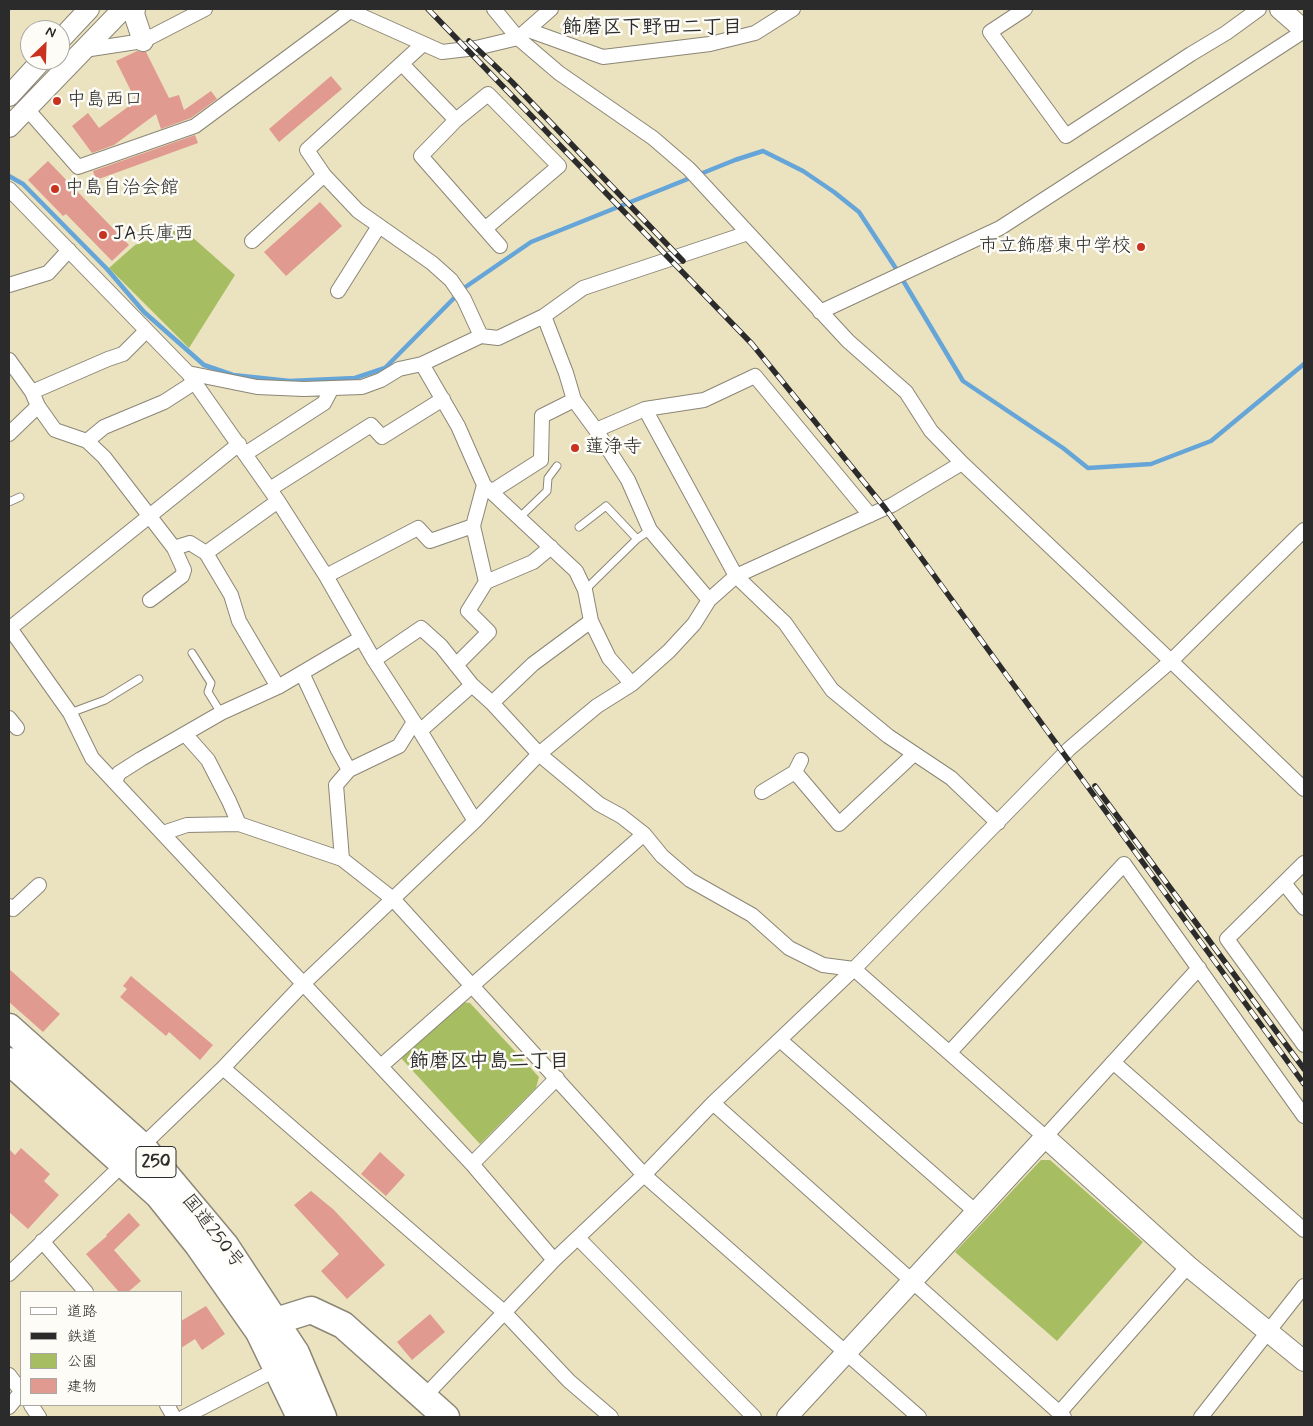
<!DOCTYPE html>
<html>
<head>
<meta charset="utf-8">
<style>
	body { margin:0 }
	#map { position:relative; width:1313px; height:1426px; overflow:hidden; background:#ebe2c0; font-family:Mynerve,"Klee One",sans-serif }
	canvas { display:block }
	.frame { position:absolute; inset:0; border:10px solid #2b2b2b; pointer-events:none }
	.legend { position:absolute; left:20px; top:1291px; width:162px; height:115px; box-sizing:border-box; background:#fdfcf7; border:1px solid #a9a8a5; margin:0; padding:6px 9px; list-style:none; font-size:15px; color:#2b2b2b }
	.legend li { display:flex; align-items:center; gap:10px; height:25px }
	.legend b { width:25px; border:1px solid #a9a8a5 }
	.north { position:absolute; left:20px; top:20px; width:50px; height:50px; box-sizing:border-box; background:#fdfcf7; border:1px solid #a9a8a5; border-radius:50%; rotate:24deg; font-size:14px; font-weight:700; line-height:20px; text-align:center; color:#2b2b2b }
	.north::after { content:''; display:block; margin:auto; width:18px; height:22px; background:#c8321e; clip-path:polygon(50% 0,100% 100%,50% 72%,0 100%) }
</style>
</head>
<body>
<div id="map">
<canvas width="1313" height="1426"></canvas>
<div class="frame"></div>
<ul class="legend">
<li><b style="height:6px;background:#fff"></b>道路</li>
<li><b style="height:6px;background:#2b2b2b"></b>鉄道</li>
<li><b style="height:14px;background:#a6bd62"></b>公園</li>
<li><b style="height:14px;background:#e19a8f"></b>建物</li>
</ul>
<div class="north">N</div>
</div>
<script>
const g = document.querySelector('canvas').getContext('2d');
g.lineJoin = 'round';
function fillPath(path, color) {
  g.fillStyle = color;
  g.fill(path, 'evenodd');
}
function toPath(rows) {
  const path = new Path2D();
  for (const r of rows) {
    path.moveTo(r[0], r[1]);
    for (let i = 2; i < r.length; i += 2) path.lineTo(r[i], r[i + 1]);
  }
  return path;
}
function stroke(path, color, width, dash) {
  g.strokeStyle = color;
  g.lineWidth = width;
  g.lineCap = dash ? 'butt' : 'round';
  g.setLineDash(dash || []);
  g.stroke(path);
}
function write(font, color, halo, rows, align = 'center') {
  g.font = font + ' Mynerve,"Klee One",sans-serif';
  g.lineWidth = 5;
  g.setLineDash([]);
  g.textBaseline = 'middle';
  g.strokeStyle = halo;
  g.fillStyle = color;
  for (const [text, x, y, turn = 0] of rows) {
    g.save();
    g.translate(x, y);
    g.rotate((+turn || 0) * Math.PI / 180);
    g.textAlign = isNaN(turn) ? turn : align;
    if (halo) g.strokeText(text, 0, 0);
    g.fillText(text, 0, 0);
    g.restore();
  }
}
fillPath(toPath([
	[182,228,235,275,189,348,109,268,135,245],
	[461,1002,470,1003,539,1077,536,1088,480,1144,400,1057],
	[1041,1160,1050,1160,1143,1242,1057,1341,955,1252]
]), '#a6bd62');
stroke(toPath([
	[9,176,23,184,107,269,144,312,204,365,233,375,290,381,355,378,385,368,464,288,531,242,735,160,763,151,803,171,834,192,859,212,895,267,963,381,1063,448,1088,468,1151,464,1211,441,1304,364]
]), '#65a5d8', 4.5);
fillPath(toPath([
	[137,51,146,52,169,98,179,95,184,110,211,91,217,99,191,118,161,129,156,114,114,145,92,153,72,126,88,113,99,128,136,101,116,61],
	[331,76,342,89,279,142,269,129],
	[195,135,198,143,96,180,93,171],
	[48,161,129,245,112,261,66,214,63,216,28,180],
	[320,202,342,226,286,276,264,252],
	[9,969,60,1014,43,1032,9,1002],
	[131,976,213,1045,200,1060,169,1032,166,1036,120,997,127,989,123,986],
	[21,1148,50,1174,44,1181,59,1195,28,1229,9,1212,9,1149,15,1155],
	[380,1152,405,1175,386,1196,361,1174],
	[311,1191,334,1210,385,1265,347,1299,321,1271,339,1254,294,1205],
	[129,1213,140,1225,114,1250,141,1281,128,1292,119,1292,86,1254,107,1236,106,1235],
	[206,1306,225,1334,202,1350,195,1339,181,1348,181,1321],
	[430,1314,445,1332,412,1360,397,1342]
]), '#e19a8f');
const lane = toPath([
	[9,502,20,497],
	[519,518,547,491,548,478,557,466],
	[579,527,606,506,637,539],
	[585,590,637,539,650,530],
	[192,653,211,683,208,692,221,713],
	[70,713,105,700,139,679]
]);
const street = toPath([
	[346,9,442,52,476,48,518,38,551,9],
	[494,9,518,38,559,73,653,138,689,169,848,341,906,392,931,431,962,463,1171,661,1304,789],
	[1025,9,990,32,1066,136,1191,54,1226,33,1259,9],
	[528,30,603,57,710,44,755,33,793,9],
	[423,44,307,150,324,175,358,211,432,263,451,280,464,299,481,336],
	[84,50,143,41,205,9],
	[402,64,456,120,488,94,559,166,486,228],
	[27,109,78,167,195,126,350,11],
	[456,120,421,156,500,246],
	[9,189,188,373,257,387,304,389,362,387,381,380,399,369,422,364,481,336,498,338,544,316,583,288,748,233],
	[252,241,324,175],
	[9,285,48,273,69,250],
	[338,291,379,226],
	[820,312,1000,228,1304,31],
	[544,316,566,373,574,400,596,430,628,480,650,530,709,600],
	[9,360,32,392,38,406,55,430,87,441,104,457,174,548,184,570,182,576,150,600],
	[422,364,458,426,484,485,576,571,585,590,591,621,609,658,632,684],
	[188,373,278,501,326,576,374,660,420,731,475,821],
	[32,392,108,359,123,354,146,331],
	[645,409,736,576,785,623,832,690,888,736,951,778,998,823],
	[596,430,645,409,704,400,755,376,870,515],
	[9,434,38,406],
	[87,441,104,427,164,402,195,382],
	[245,454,324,403,332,388],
	[484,485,473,526,486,582],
	[270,489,371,425,382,437,443,399],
	[491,492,541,460,542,416,574,400],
	[174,548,190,543,206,553,231,595,239,621,278,687],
	[206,553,278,501],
	[326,576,418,528,430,541,473,526],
	[9,627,70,713,92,758,472,1164,554,1260],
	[9,629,239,444],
	[374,660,421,628,441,646,472,685,492,703,539,754,599,804,621,816,644,834,662,856,690,880,752,915,789,948,823,965,854,969,1045,1137,1199,968],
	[456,665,489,632,468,611,486,582,533,562,551,547],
	[302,673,338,750,349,770],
	[492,703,533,664,591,621],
	[9,718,17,728],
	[420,731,472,685],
	[185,734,208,760,229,801,239,824],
	[795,772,839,824,914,754],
	[115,782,119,773,141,759,221,713,278,687,361,638],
	[762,792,795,772,801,760],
	[163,833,187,825,239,824,342,859,393,899,644,1175,919,1417],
	[342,859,336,785,349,770,399,746,414,722],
	[1304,863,1227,939,1304,1045],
	[1284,883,1304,908],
	[9,906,13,909,39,885],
	[780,1040,976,1212],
	[950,1052,1124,864,1304,1116],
	[1113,1062,1304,1230],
	[381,1066,644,834],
	[223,1068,504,1312,569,1381,611,1417],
	[713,1103,1064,1417],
	[472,1164,557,1078],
	[579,1239,754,1417],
	[42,1241,86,1292],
	[9,1274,223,1068,304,983,475,821,539,754,597,706,632,684,669,651,694,624,709,600,736,576,892,505,962,463],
	[9,1375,21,1391],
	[424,1397,554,1260,644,1175,713,1103,854,969,1069,749,1171,661,1304,530],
	[31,1405,39,1417],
	[167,1405,174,1417],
	[9,1407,21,1392],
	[1059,1413,1188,1266],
	[184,1417,277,1369],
	[1201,1417,1304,1286]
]);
const secondary = toPath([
	[135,9,134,14,143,41],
	[1280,9,1304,30],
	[60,40,89,9],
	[9,96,42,60],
	[9,127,123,9],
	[787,1417,1045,1137,1188,1266,1304,1361]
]);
const highway = toPath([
	[9,1027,142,1146,225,1245,296,1353,323,1417],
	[9,1061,158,1195,198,1245,259,1332,300,1417],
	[262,1330,276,1321,311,1310,343,1325,446,1417]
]);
stroke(lane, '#8b8676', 9);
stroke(street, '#8b8676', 16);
stroke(secondary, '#8b8676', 22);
stroke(highway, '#8b8676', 29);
stroke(lane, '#fff', 7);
stroke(street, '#fff', 14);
stroke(secondary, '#fff', 20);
stroke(highway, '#fff', 26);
const rail = toPath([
	[428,9,752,344,885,508,1304,1084],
	[469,41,512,82,683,261],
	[1095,786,1304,1069]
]);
stroke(rail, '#2b2b2b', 5.5);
stroke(rail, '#fdfcf7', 4, [11]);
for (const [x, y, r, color] of [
	[57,101,5,"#c8321e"],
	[55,189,5,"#c8321e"],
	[103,235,5,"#c8321e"],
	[1141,247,5,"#c8321e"],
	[575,448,5,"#c8321e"]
]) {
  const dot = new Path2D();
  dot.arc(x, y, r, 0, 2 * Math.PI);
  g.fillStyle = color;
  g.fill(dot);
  stroke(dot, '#fdfcf7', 2);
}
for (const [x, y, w] of [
	[156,1162,40]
]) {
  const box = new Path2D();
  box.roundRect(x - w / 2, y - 15.5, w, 31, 4);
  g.fillStyle = '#fdfcf7';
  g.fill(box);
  stroke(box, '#2b2b2b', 1);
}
write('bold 18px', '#2b2b2b', null, [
	["250",156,1162]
]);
write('19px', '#2b2b2b', '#fdfcf7', [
	["中島西口",67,101],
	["中島自治会館",65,189],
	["JA兵庫西",113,235],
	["市立飾磨東中学校",1131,247,"right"],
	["蓮浄寺",585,448]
], 'left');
write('19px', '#2b2b2b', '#fdfcf7', [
	["国道250号",212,1232,52]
]);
write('bold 20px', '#2b2b2b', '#fdfcf7', [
	["飾磨区下野田二丁目",652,29],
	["飾磨区中島二丁目",489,1063]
]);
</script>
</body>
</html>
